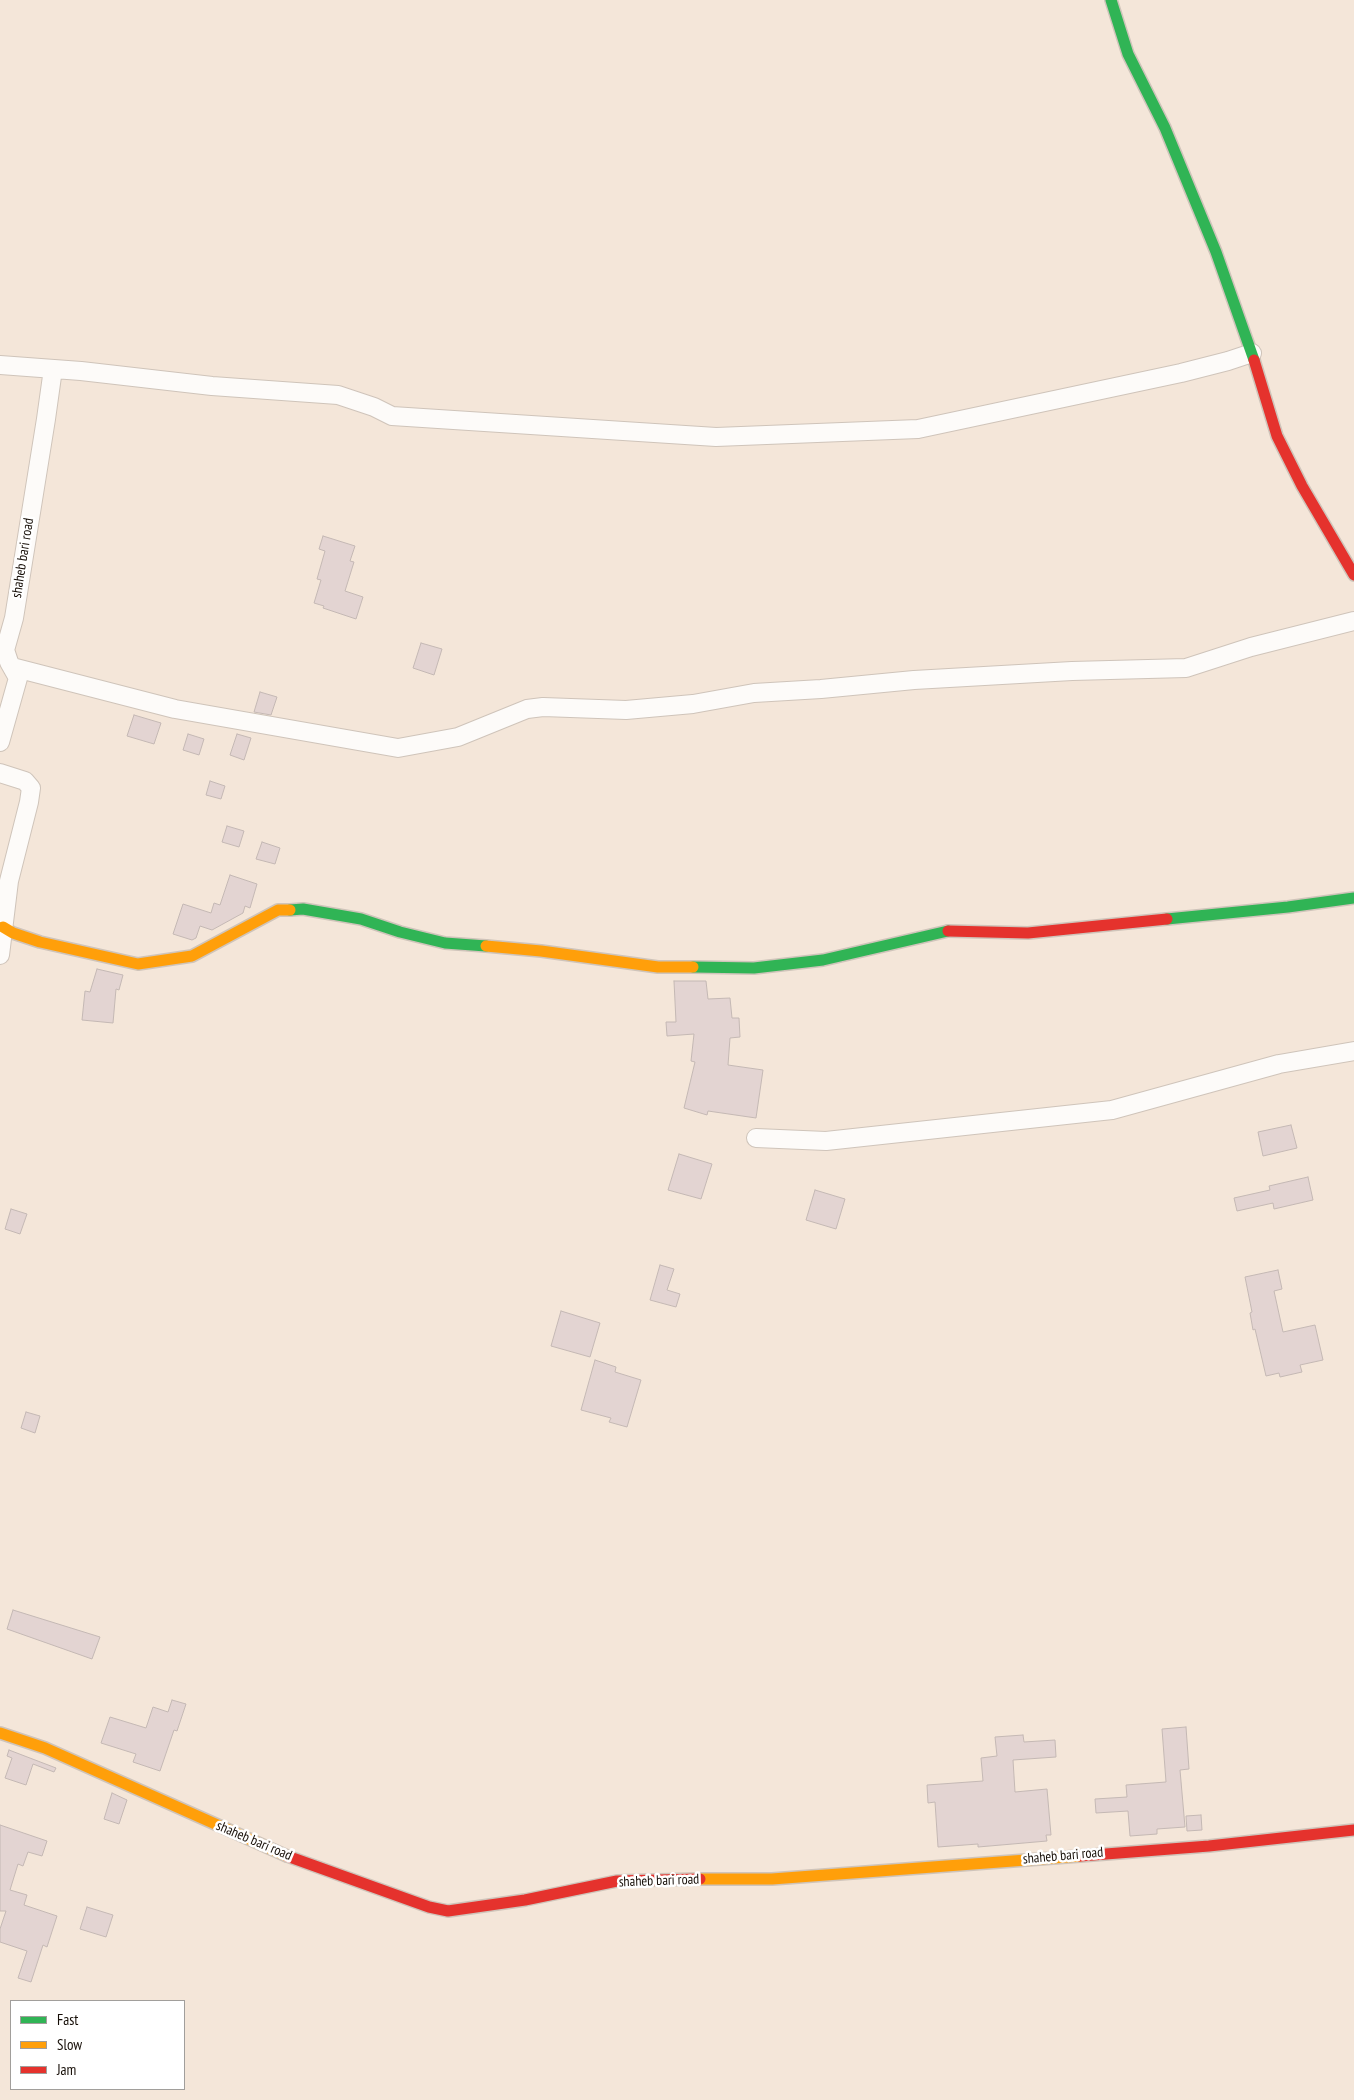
<!DOCTYPE html>
<html>
<head>
<meta charset="utf-8">
<style>
	body { margin:0 }
	#map { position:relative; width:1354px; height:2100px; overflow:hidden; background:#f4e6d9; font-family:"PT Sans Narrow",sans-serif }
	canvas { display:block }
	.legend { position:absolute; left:10px; top:2000px; width:175px; height:90px; box-sizing:border-box; background:#fff; border:1px solid #a19e9b; margin:0; padding:6px 9px; list-style:none; font-size:15px; color:#150d06 }
	.legend li { display:flex; align-items:center; gap:10px; height:25px }
	.legend b { width:25px; border:1px solid #a19e9b }
</style>
</head>
<body>
<div id="map">
<canvas width="1354" height="2100"></canvas>
<ul class="legend">
<li><b style="height:6px;background:#30b455"></b>Fast</li>
<li><b style="height:6px;background:#ff9f0a"></b>Slow</li>
<li><b style="height:6px;background:#e5322d"></b>Jam</li>
</ul>
</div>
<script>
const g = document.querySelector('canvas').getContext('2d');
g.lineJoin = 'round';
function fillPath(path, color) {
  g.fillStyle = color;
  g.fill(path, 'evenodd');
}
function toPath(rows) {
  const path = new Path2D();
  for (const r of rows) {
    path.moveTo(r[0], r[1]);
    for (let i = 2; i < r.length; i += 2) path.lineTo(r[i], r[i + 1]);
  }
  return path;
}
function stroke(path, color, width, dash) {
  g.strokeStyle = color;
  g.lineWidth = width;
  g.lineCap = dash ? 'butt' : 'round';
  g.setLineDash(dash || []);
  g.stroke(path);
}
function write(font, color, halo, rows, align = 'center') {
  g.font = font + ' "PT Sans Narrow",sans-serif';
  g.lineWidth = 5;
  g.setLineDash([]);
  g.textBaseline = 'middle';
  g.strokeStyle = halo;
  g.fillStyle = color;
  for (const [text, x, y, turn = 0] of rows) {
    g.save();
    g.translate(x, y);
    g.rotate((+turn || 0) * Math.PI / 180);
    g.textAlign = isNaN(turn) ? turn : align;
    if (halo) g.strokeText(text, 0, 0);
    g.fillText(text, 0, 0);
    g.restore();
  }
}
const building = toPath([
	[323,536,355,546,350,561,354,562,345,591,363,597,356,619,323,608,324,606,314,603,321,580,317,579,325,551,319,549,323,536],
	[421,643,442,649,434,675,413,668,421,643],
	[260,692,277,697,271,715,254,712,260,692],
	[134,715,161,723,154,744,127,736,134,715],
	[188,734,204,739,199,755,183,750,188,734],
	[237,734,251,738,244,760,230,755,237,734],
	[210,781,225,786,221,799,206,795,210,781],
	[227,826,244,831,239,847,222,842,227,826],
	[262,842,280,848,275,864,256,859,262,842],
	[230,875,257,884,250,908,245,906,243,913,212,930,200,926,196,938,192,940,173,934,183,904,211,913,214,903,220,905,230,875],
	[97,969,123,975,119,990,116,989,113,1023,82,1020,85,991,90,992,97,969],
	[674,981,706,981,708,999,730,998,732,1018,739,1018,740,1037,730,1038,728,1065,763,1070,756,1118,708,1111,707,1115,684,1108,695,1062,691,1061,694,1034,667,1036,666,1022,676,1022,674,981],
	[1291,1125,1297,1148,1263,1156,1258,1132,1291,1125],
	[679,1154,712,1164,701,1199,668,1190,679,1154],
	[1308,1177,1313,1200,1274,1209,1273,1203,1237,1211,1234,1198,1270,1190,1269,1186,1308,1177],
	[815,1190,845,1199,836,1229,806,1220,815,1190],
	[11,1209,27,1214,20,1234,5,1229,11,1209],
	[660,1265,674,1269,667,1290,680,1294,676,1307,650,1300,660,1265],
	[1278,1270,1282,1289,1274,1291,1283,1332,1315,1325,1323,1360,1300,1365,1302,1372,1280,1377,1279,1373,1266,1376,1255,1329,1253,1330,1250,1313,1252,1312,1245,1277,1278,1270],
	[561,1311,600,1323,590,1357,551,1346,561,1311],
	[595,1360,616,1367,615,1372,641,1380,627,1427,609,1422,611,1418,581,1410,595,1360],
	[26,1412,40,1416,35,1433,21,1428,26,1412],
	[13,1610,100,1637,92,1659,7,1629,13,1610],
	[172,1700,186,1704,177,1731,174,1730,160,1771,133,1762,136,1754,101,1743,110,1717,146,1728,153,1707,168,1712,172,1700],
	[1186,1727,1189,1769,1180,1770,1185,1827,1157,1829,1157,1834,1130,1836,1128,1811,1096,1813,1095,1799,1127,1797,1126,1785,1166,1782,1162,1729,1186,1727],
	[1023,1735,1024,1742,1055,1740,1056,1757,1013,1760,1015,1792,1047,1789,1051,1835,1046,1835,1047,1841,978,1847,978,1844,938,1847,935,1802,928,1803,927,1785,983,1781,981,1758,997,1756,995,1737,1023,1735],
	[9,1750,56,1768,54,1772,33,1764,26,1785,5,1778,12,1758,7,1756,9,1750],
	[112,1793,127,1800,119,1824,104,1819,112,1793],
	[1201,1815,1202,1830,1187,1831,1186,1816,1201,1815],
	[0,1825,47,1841,42,1856,28,1852,23,1866,18,1864,10,1890,27,1895,24,1905,57,1916,47,1947,43,1945,31,1982,18,1978,27,1951,0,1942,0,1929,6,1911,0,1911,0,1825],
	[87,1907,113,1915,106,1937,80,1929,87,1907]
]);
fillPath(building, '#e3d4d2');
stroke(building, '#c4b8b4', 1);
const street = toPath([
	[0,365,81,371,212,386,338,395,374,407,392,416,716,437,918,429,1181,373,1228,361,1252,353],
	[12,667,175,709,398,748,458,737,527,709,543,707,626,710,693,704,754,693,821,689,914,680,1072,671,1186,668,1251,647,1354,621],
	[0,742,18,678,9,662,5,650,14,618,46,419,53,369],
	[0,773,25,781,31,788,29,802,9,881,0,955],
	[756,1138,826,1141,1112,1110,1279,1064,1354,1051]
]);
const fast = toPath([
	[1111,0,1128,54,1165,128,1216,252,1254,360],
	[290,910,303,909,361,919,400,932,445,943,486,946],
	[1167,919,1288,907,1354,898],
	[693,967,754,968,823,960,948,931]
]);
const slow = toPath([
	[3,927,13,933,40,942,138,964,192,956,278,910,290,910],
	[486,946,541,951,658,967,693,967],
	[0,1733,45,1748,287,1856],
	[700,1879,772,1879,1080,1856]
]);
const jam = toPath([
	[1254,360,1277,436,1302,486,1354,575],
	[948,931,1028,933,1167,919],
	[287,1856,429,1907,448,1911,525,1900,617,1881,700,1879],
	[1080,1856,1209,1846,1354,1830]
]);
stroke(street, '#cfc4ba', 20);
stroke(fast, '#cfc4ba', 14);
stroke(slow, '#cfc4ba', 14);
stroke(jam, '#cfc4ba', 14);
stroke(street, '#fdfbf9', 18);
stroke(fast, '#30b455', 11);
stroke(slow, '#ff9f0a', 11);
stroke(jam, '#e5322d', 11);
write('14px', '#150d06', '#fff', [
	["shaheb bari road",23,558,-81],
	["shaheb bari road",254,1841,23],
	["shaheb bari road",1063,1856,-5],
	["shaheb bari road",659,1881,-2]
]);
</script>
</body>
</html>
